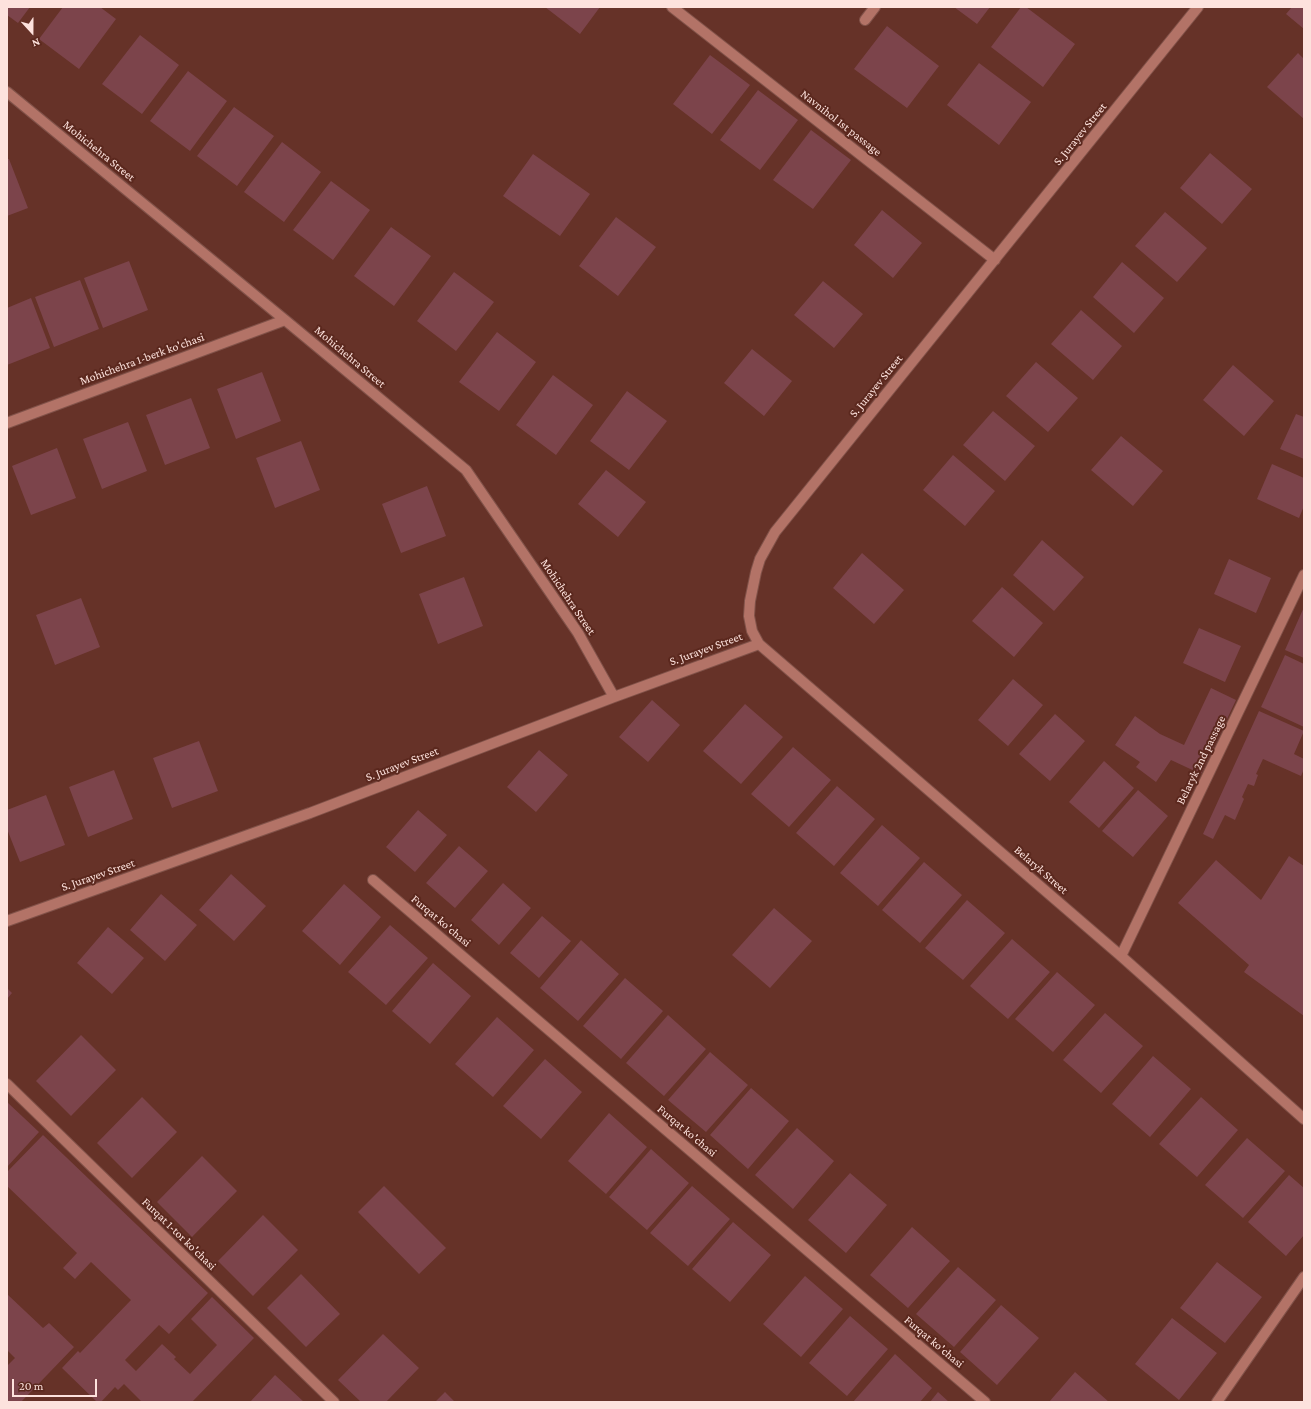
<!DOCTYPE html>
<html>
<head>
<meta charset="utf-8">
<style>
	body { margin:0 }
	#map { position:relative; width:1311px; height:1409px; overflow:hidden; background:#663228; font-family:"Crimson Pro",serif }
	canvas { display:block }
	.frame { position:absolute; inset:0; border:8px solid #fde2dd; pointer-events:none }
	.north { position:absolute; left:12px; top:12px; width:40px; height:40px; -webkit-text-stroke:3px #5b281e; paint-order:stroke; rotate:159deg; font-size:11px; font-weight:700; line-height:16px; text-align:center; color:#fde2dd }
	.north::after { content:''; display:block; margin:auto; width:14px; height:18px; background:#fde2dd; clip-path:polygon(50% 0,100% 100%,50% 72%,0 100%) }
	.scale { position:absolute; left:12px; top:1379px; width:85px; height:18px; box-sizing:border-box; border:2px solid #fde2dd; border-top:0; padding-left:5px; font-size:12px; line-height:14px; white-space:nowrap; color:#fde2dd; -webkit-text-stroke:3px #5b281e; paint-order:stroke }
</style>
</head>
<body>
<div id="map">
<canvas width="1311" height="1409"></canvas>
<div class="frame"></div>
<div class="north">N</div>
<div class="scale">20 m</div>
</div>
<script>
const g = document.querySelector('canvas').getContext('2d');
g.lineJoin = 'round';
function fillPath(path, color) {
  g.fillStyle = color;
  g.fill(path, 'evenodd');
}
function toPath(rows) {
  const path = new Path2D();
  for (const r of rows) {
    path.moveTo(r[0], r[1]);
    for (let i = 2; i < r.length; i += 2) path.lineTo(r[i], r[i + 1]);
  }
  return path;
}
function stroke(path, color, width, dash) {
  g.strokeStyle = color;
  g.lineWidth = width;
  g.lineCap = dash ? 'butt' : 'round';
  g.setLineDash(dash || []);
  g.stroke(path);
}
function write(font, color, halo, rows, align = 'center') {
  g.font = font + ' "Crimson Pro",serif';
  g.lineWidth = 4;
  g.setLineDash([]);
  g.textBaseline = 'middle';
  g.strokeStyle = halo;
  g.fillStyle = color;
  for (const [text, x, y, turn = 0] of rows) {
    g.save();
    g.translate(x, y);
    g.rotate((+turn || 0) * Math.PI / 180);
    g.textAlign = isNaN(turn) ? turn : align;
    if (halo) g.strokeText(text, 0, 0);
    g.fillText(text, 0, 0);
    g.restore();
  }
}
fillPath(toPath([
	[7,7,30,7,18,23,7,15],
	[63,7,100,7,116,19,79,69,39,39],
	[545,7,600,7,580,34],
	[954,7,990,7,977,24],
	[1021,7,1026,7,1075,44,1043,87,991,47],
	[1292,7,1304,7,1304,29,1286,14],
	[887,26,939,66,907,108,854,69],
	[140,35,179,65,142,114,102,84],
	[1298,53,1304,59,1304,119,1267,87],
	[710,55,750,85,712,134,673,104],
	[979,63,1031,102,999,145,947,105],
	[188,71,227,101,190,151,150,121],
	[758,90,798,120,760,170,720,140],
	[234,107,274,136,237,186,197,156],
	[811,130,851,160,813,209,773,180],
	[282,142,321,172,284,222,244,192],
	[1210,153,1252,189,1222,224,1180,188],
	[533,154,590,194,560,236,503,196],
	[7,159,9,159,28,208,7,216],
	[331,181,370,210,333,260,293,230],
	[882,210,922,243,893,278,854,245],
	[1165,212,1207,248,1177,282,1135,246],
	[616,217,656,247,618,296,579,266],
	[391,227,431,256,394,306,354,276],
	[129,261,148,310,103,328,84,278],
	[1122,262,1164,298,1134,333,1093,297],
	[454,272,494,302,456,351,417,321],
	[80,280,99,329,54,347,35,297],
	[823,281,863,314,834,348,794,315],
	[31,298,50,348,7,365,7,308],
	[1081,310,1122,346,1093,380,1051,344],
	[497,332,536,362,499,411,459,382],
	[752,349,792,381,764,416,724,383],
	[1036,362,1078,398,1048,432,1006,396],
	[1233,365,1274,401,1244,436,1203,400],
	[262,372,281,421,236,439,217,389],
	[553,375,593,405,556,455,516,425],
	[627,391,667,421,629,470,590,441],
	[191,398,210,448,165,465,146,415],
	[993,411,1035,446,1005,481,963,445],
	[1296,414,1304,417,1304,459,1280,449],
	[128,422,147,471,102,489,83,439],
	[1121,436,1163,471,1133,506,1091,470],
	[301,441,320,490,275,508,256,458],
	[57,448,76,498,31,515,12,466],
	[953,455,995,491,965,526,923,490],
	[1272,464,1304,478,1304,506,1299,518,1257,499],
	[606,470,646,502,618,537,578,504],
	[427,486,446,536,401,553,382,504],
	[1042,540,1084,577,1054,611,1013,575],
	[862,553,904,590,874,624,833,588],
	[1229,559,1271,578,1256,613,1214,594],
	[464,577,483,626,438,644,419,594],
	[1002,587,1043,623,1014,657,972,621],
	[81,598,100,647,55,665,36,615],
	[1304,607,1304,658,1285,650],
	[1199,628,1241,646,1225,682,1183,663],
	[1285,655,1304,664,1304,727,1261,707],
	[1013,679,1043,705,1008,746,978,720],
	[1211,688,1236,700,1201,774,1171,760,1156,782,1136,767,1140,762,1115,745,1135,716,1160,734,1184,745],
	[652,700,680,725,648,762,619,737],
	[745,704,783,737,741,784,703,751],
	[1259,711,1304,731,1294,754,1304,759,1304,769,1301,776,1263,759,1256,774,1258,775,1254,786,1248,784,1242,797,1244,799,1235,820,1225,815,1213,839,1203,834],
	[1055,714,1085,741,1050,781,1019,754],
	[199,741,218,791,172,808,153,758],
	[793,747,831,780,789,827,751,794],
	[539,750,568,775,536,812,507,787],
	[1104,761,1134,788,1099,828,1069,802],
	[114,770,133,819,88,837,69,787],
	[837,786,875,819,834,866,796,833],
	[1138,790,1168,816,1133,857,1102,831],
	[46,795,65,845,20,862,7,829,7,810],
	[418,810,447,835,415,872,386,847],
	[882,825,920,858,878,906,840,873],
	[459,846,488,871,455,908,426,883],
	[1289,856,1304,866,1304,1016,1244,972,1249,965,1178,903,1216,860,1261,900],
	[924,862,962,895,920,943,882,910],
	[231,874,266,906,234,941,199,910],
	[503,883,531,908,499,945,471,920],
	[344,884,381,917,340,965,302,931],
	[161,894,197,925,165,961,130,930],
	[967,900,1005,933,963,980,925,948],
	[774,908,812,941,770,988,732,955],
	[542,916,571,941,539,978,510,953],
	[390,925,428,958,386,1005,348,972],
	[108,927,144,958,112,994,77,963],
	[1012,939,1050,972,1008,1019,970,986],
	[581,940,619,974,578,1021,540,988],
	[433,963,471,996,430,1044,392,1011],
	[1057,972,1095,1005,1053,1052,1015,1019],
	[625,978,663,1011,621,1059,583,1026],
	[7,988,12,993,7,999],
	[1105,1013,1143,1046,1101,1093,1063,1060],
	[668,1015,706,1049,664,1096,626,1063],
	[497,1017,534,1050,493,1097,455,1064],
	[81,1035,116,1070,71,1116,36,1081],
	[710,1052,748,1085,706,1132,668,1100],
	[1153,1056,1191,1089,1150,1137,1112,1104],
	[545,1059,582,1092,541,1139,503,1106],
	[751,1088,789,1121,748,1169,710,1135],
	[142,1097,177,1132,132,1178,97,1143],
	[1201,1097,1238,1130,1197,1177,1159,1144],
	[7,1102,39,1132,7,1167],
	[609,1113,647,1147,606,1194,568,1161],
	[797,1128,834,1161,793,1209,755,1175],
	[43,1135,208,1293,169,1334,159,1325,125,1360,136,1371,162,1344,176,1357,174,1359,190,1374,217,1345,191,1319,212,1297,254,1338,192,1402,142,1402,124,1384,118,1390,115,1387,101,1402,97,1402,62,1368,78,1351,80,1353,131,1300,91,1262,75,1279,63,1268,77,1253,7,1186,7,1172],
	[1247,1138,1285,1171,1243,1218,1205,1185],
	[651,1149,689,1183,647,1230,609,1197],
	[202,1156,237,1191,192,1237,157,1202],
	[850,1173,887,1205,846,1253,808,1220],
	[1289,1175,1304,1188,1304,1235,1286,1256,1248,1222],
	[384,1186,446,1248,419,1274,358,1212],
	[692,1186,730,1219,688,1266,650,1233],
	[263,1215,298,1250,253,1296,218,1261],
	[733,1222,771,1255,730,1302,692,1269],
	[912,1227,950,1261,908,1308,870,1275],
	[1217,1262,1262,1297,1225,1343,1180,1308],
	[958,1267,996,1300,954,1347,916,1314],
	[301,1274,340,1314,306,1347,267,1308],
	[805,1276,843,1309,801,1357,763,1324],
	[7,1294,43,1328,49,1323,74,1347,21,1402,7,1402,7,1366,15,1358,7,1350],
	[1001,1305,1039,1338,997,1385,960,1352],
	[850,1316,888,1349,847,1396,809,1363],
	[1172,1318,1217,1353,1179,1400,1135,1364],
	[383,1334,419,1368,386,1402,361,1402,338,1380],
	[895,1354,932,1388,920,1402,853,1402],
	[1075,1372,1109,1402,1049,1402],
	[275,1375,304,1402,250,1402],
	[445,1392,455,1402,435,1402],
	[938,1392,949,1402,930,1402]
]), '#7c444b');
const minor = toPath([
	[672,7,995,260],
	[1198,7,775,532,760,559,756,572,750,601,749,616,752,631,759,644,1121,956,1304,1119],
	[865,20,875,7],
	[7,92,285,320,466,470,578,633,614,697],
	[7,423,285,320],
	[373,880,985,1402],
	[7,921,310,813,614,697,759,644],
	[1121,956,1304,575],
	[7,1084,334,1402],
	[1217,1402,1304,1277]
]);
stroke(minor, '#815249', 12);
stroke(minor, '#b37367', 10);
write('12px', '#fde2dd', '#5b281e', [
	["Navnihol 1st passage",841,123,38],
	["S. Jurayev Street",1080,134,-51],
	["Mohichehra Street",99,151,39],
	["Mohichehra Street",350,357,40],
	["Mohichehra 1-berk ko'chasi",142,359,-20],
	["S. Jurayev Street",876,386,-51],
	["Mohichehra Street",568,597,56],
	["S. Jurayev Street",706,649,-20],
	["Belaryk 2nd passage",1201,760,-64],
	["S. Jurayev Street",402,764,-21],
	["Belaryk Street",1041,870,41],
	["S. Jurayev Street",98,875,-19],
	["Furqat ko'chasi",441,921,40],
	["Furqat ko'chasi",687,1131,40],
	["Furqat 1-tor ko'chasi",179,1234,44],
	["Furqat ko'chasi",934,1342,40]
]);
</script>
</body>
</html>
